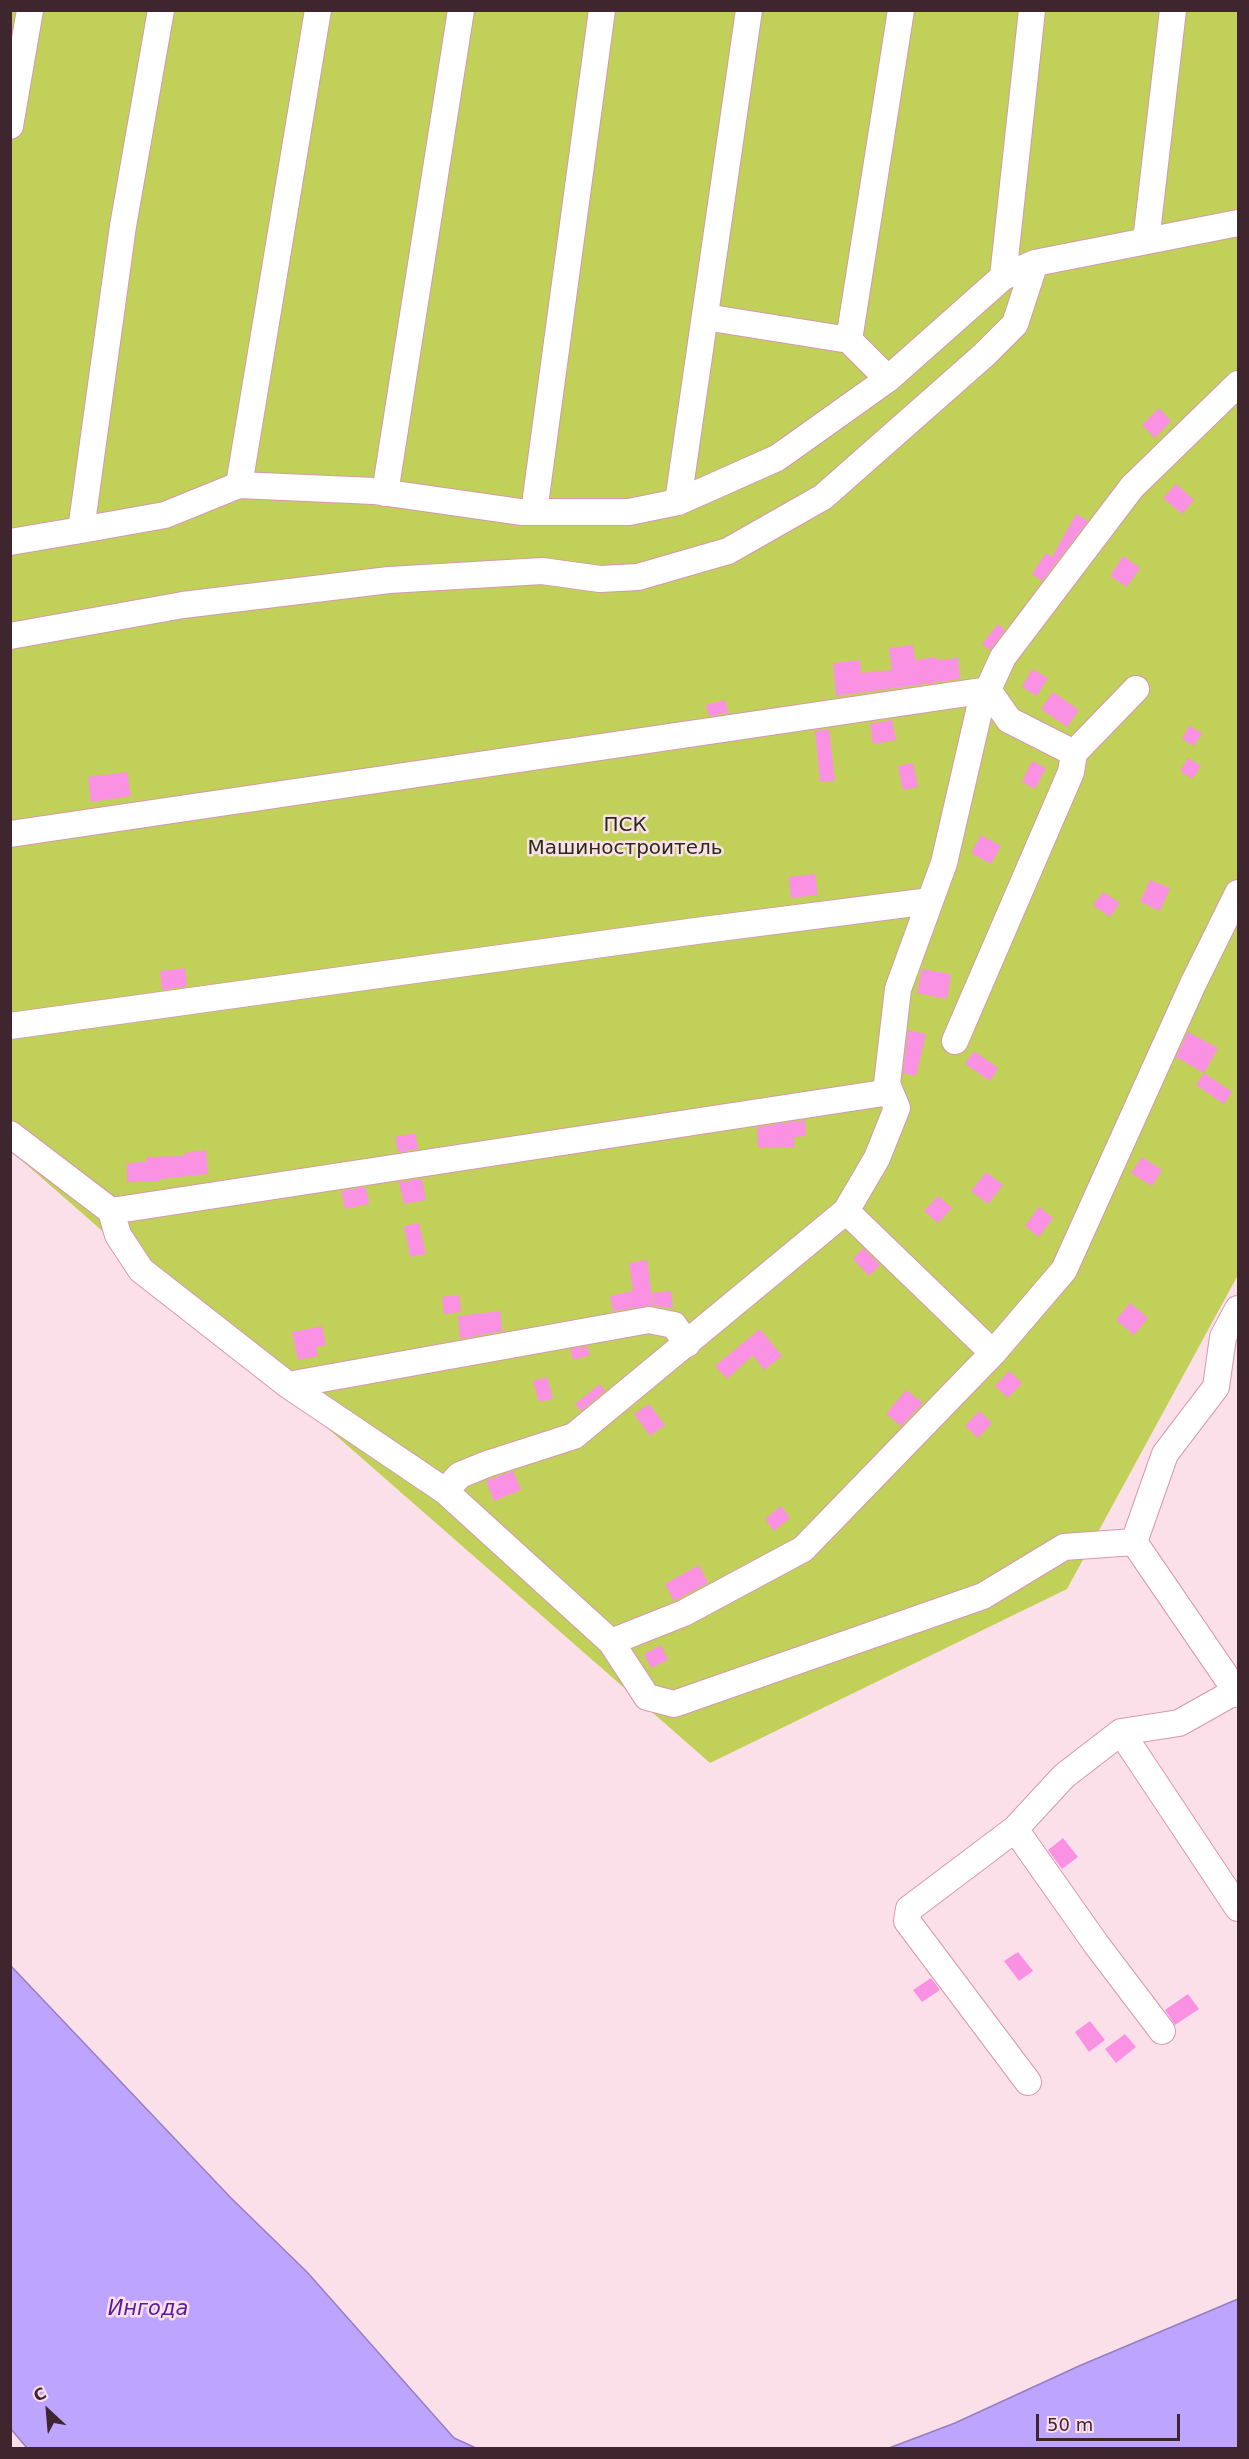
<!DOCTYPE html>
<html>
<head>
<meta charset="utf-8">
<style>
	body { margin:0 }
	#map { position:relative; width:1249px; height:2459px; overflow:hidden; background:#fce0e9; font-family:"DejaVu Sans",sans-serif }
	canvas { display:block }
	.frame { position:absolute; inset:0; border:12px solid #3e252e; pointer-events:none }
	.north { position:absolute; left:18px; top:2381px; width:60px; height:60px; -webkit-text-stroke:4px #fce0e9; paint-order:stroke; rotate:334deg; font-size:16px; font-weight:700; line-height:24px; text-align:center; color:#3e252e }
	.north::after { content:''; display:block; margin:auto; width:21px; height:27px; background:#3e252e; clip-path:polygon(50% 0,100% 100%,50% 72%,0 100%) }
	.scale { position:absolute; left:1036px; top:2414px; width:144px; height:27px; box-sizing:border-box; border:3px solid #3e252e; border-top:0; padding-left:8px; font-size:18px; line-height:21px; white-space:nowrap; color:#3e252e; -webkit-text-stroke:4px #fce0e9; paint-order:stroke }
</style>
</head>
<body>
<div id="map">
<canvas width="1249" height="2459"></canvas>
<div class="frame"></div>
<div class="north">С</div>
<div class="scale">50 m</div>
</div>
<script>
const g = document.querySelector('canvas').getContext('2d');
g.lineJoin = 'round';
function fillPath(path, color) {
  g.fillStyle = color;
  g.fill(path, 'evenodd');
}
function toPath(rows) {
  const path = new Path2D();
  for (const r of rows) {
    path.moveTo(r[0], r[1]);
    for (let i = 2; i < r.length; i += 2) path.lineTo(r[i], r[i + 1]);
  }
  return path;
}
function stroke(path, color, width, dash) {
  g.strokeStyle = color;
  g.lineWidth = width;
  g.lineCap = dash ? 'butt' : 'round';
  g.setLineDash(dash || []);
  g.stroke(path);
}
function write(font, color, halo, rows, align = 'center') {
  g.font = font + ' "DejaVu Sans",sans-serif';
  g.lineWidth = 5;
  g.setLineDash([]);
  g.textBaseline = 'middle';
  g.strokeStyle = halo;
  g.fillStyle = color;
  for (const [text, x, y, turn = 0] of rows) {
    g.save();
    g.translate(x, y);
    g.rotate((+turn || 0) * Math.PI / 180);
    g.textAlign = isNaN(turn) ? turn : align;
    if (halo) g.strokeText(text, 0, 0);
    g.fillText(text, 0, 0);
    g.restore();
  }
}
fillPath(toPath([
	[11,11,1238,11,1238,1275,1067,1589,710,1763,11,1151]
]), '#c1d058');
const water = toPath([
	[11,1966,231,2198,307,2272,454,2438,476,2448,27,2448,10,2428,11,1966],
	[1238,2299,1238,2448,889,2448,955,2423,1079,2366,1238,2299]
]);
fillPath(water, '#bda4fe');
stroke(water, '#977ec0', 1.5);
fillPath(toPath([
	[1159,408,1171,421,1155,438,1142,425],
	[1176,484,1194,500,1182,514,1163,498],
	[1076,514,1088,521,1042,581,1032,574,1046,553,1052,557],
	[1123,556,1140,568,1127,587,1110,576],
	[998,624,1005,630,990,650,982,644],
	[913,645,915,660,936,657,937,660,958,658,960,679,836,696,833,663,860,660,861,673,892,670,889,648],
	[1032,669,1048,678,1037,696,1022,687],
	[1053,692,1079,710,1067,727,1041,709],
	[725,700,728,713,709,716,706,705],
	[892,720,896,740,873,744,870,724],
	[1189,726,1202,733,1194,746,1182,739],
	[829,729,835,781,820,782,815,731],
	[1188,758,1201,766,1192,779,1180,771],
	[1032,761,1046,768,1035,789,1022,782],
	[913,763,918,787,903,790,898,766],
	[127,772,131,796,91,802,88,777],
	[981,835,1001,846,991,864,971,853],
	[815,874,818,895,791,898,789,877],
	[1150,880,1170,888,1160,911,1140,902],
	[1103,892,1120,903,1110,917,1093,905],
	[185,968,187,986,162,990,160,971],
	[922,969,951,974,947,999,917,993],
	[908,1030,926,1034,916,1076,903,1073],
	[1188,1032,1218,1048,1204,1073,1176,1057],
	[974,1051,998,1068,990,1081,965,1064],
	[1204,1073,1232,1092,1224,1104,1196,1085],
	[805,1120,806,1136,794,1137,794,1147,758,1148,757,1127],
	[415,1133,418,1149,398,1152,395,1137],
	[206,1150,208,1174,160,1179,160,1181,127,1182,127,1163,146,1162,146,1157,184,1156,184,1153],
	[1142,1157,1162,1170,1152,1186,1131,1173],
	[986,1172,1003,1185,988,1204,971,1191],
	[422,1179,426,1200,404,1204,399,1182],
	[366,1187,369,1204,345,1209,341,1191],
	[938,1196,952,1208,938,1223,924,1211],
	[1039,1207,1053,1218,1039,1237,1025,1226],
	[419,1223,426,1254,410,1257,404,1226],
	[863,1248,880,1265,869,1276,853,1259],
	[647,1260,653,1305,613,1311,610,1296,633,1291,629,1263],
	[671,1291,673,1308,654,1306,652,1293],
	[459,1295,461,1312,444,1314,442,1297],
	[1130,1303,1148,1318,1134,1335,1116,1320],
	[500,1311,502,1331,460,1339,458,1316],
	[322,1326,326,1345,316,1347,318,1356,298,1360,292,1332],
	[760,1329,782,1356,764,1370,753,1355,727,1379,715,1366],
	[587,1346,590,1355,573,1360,570,1349],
	[1009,1371,1022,1383,1008,1398,995,1386],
	[547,1377,553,1399,539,1402,533,1381],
	[600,1384,605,1391,581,1411,575,1404],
	[906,1390,923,1403,901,1426,886,1414],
	[649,1404,665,1425,650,1436,634,1414],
	[979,1411,992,1423,978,1438,965,1426],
	[513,1471,521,1490,494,1501,486,1481],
	[781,1506,790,1518,774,1531,765,1519],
	[699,1565,708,1583,674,1601,665,1584],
	[661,1645,668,1660,651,1668,644,1654],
	[1063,1838,1078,1857,1062,1869,1048,1850],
	[1018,1952,1033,1971,1019,1981,1004,1961],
	[931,1978,940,1990,922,2002,913,1990],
	[1188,1994,1199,2009,1175,2025,1165,2010],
	[1090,2021,1105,2040,1089,2052,1075,2032],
	[1125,2034,1136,2047,1116,2063,1105,2049]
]), '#fb91e3');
const minor = toPath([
	[10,126,30,10],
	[1146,241,1173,10],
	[1003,277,1032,10],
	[705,317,849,340],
	[888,379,849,340,901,10],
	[239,485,318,10],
	[385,493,461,10],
	[678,502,749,10],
	[534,512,602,10],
	[81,530,165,515,239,485,374,491,521,512,629,512,678,502,777,458,888,379,1003,277,1035,263,1238,223],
	[10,542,81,530,123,226,161,10],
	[10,636,183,605,389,580,542,571,600,579,638,577,728,551,823,497,984,355,1015,324,1035,263],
	[10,834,988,690,1009,720,1074,753,1136,689],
	[10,1026,696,931,930,901],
	[955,1041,1071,772,1074,753],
	[10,1134,111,1211,118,1235,141,1270,288,1385,445,1491,460,1475,487,1464,574,1436,846,1211,877,1158,897,1108,887,1084,898,989,944,863,980,707,1003,657,1132,487,1238,384],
	[111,1211,890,1092],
	[846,1211,993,1353],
	[288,1385,649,1320,674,1325,687,1344],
	[445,1491,611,1642,647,1697,674,1704,983,1596,1064,1547,1134,1542,1238,1694],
	[1134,1542,1165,1454,1216,1387,1223,1337,1238,1309],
	[611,1642,684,1613,803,1549,993,1353,1064,1270,1193,984,1238,893],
	[1121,1732,1238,1908],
	[1015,1829,1096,1944,1162,2031],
	[1028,2082,907,1921,909,1909,1015,1829,1064,1776,1121,1732,1179,1723,1236,1691]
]);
stroke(minor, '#d897af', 28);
stroke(minor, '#fff', 26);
write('20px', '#292c15', '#fce0e9', [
	["ПСК",625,826],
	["Машиностроитель",625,849]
]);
write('italic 21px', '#551da0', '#fce0e9', [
	["Ингода",148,2310]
]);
</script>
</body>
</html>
